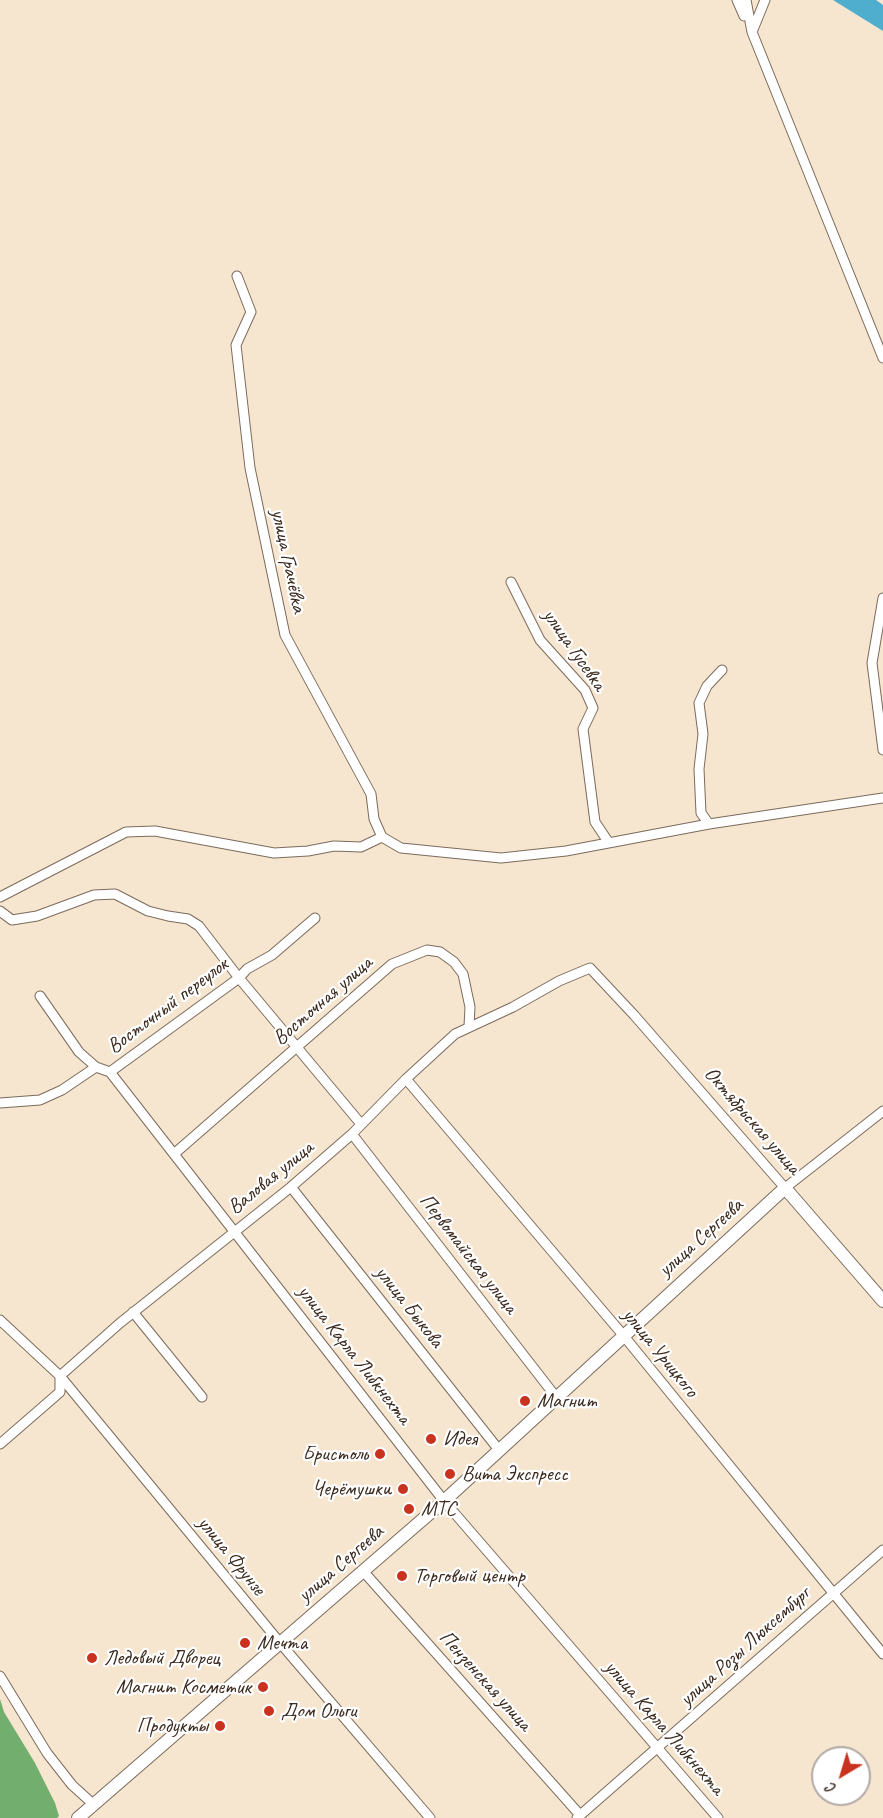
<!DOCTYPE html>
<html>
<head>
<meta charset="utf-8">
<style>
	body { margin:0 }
	#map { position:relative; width:883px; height:1818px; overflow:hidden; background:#f6e5cf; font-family:Caveat,sans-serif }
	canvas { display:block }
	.north { position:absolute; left:811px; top:1746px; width:60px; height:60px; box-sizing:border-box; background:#fff; border:2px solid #b1aaa5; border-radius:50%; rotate:218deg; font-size:16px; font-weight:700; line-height:24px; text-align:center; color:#3b2a1e }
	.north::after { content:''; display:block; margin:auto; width:21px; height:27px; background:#c8321e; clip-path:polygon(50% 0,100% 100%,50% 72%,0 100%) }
</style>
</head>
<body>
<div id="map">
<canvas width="883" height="1818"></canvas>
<div class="north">С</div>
</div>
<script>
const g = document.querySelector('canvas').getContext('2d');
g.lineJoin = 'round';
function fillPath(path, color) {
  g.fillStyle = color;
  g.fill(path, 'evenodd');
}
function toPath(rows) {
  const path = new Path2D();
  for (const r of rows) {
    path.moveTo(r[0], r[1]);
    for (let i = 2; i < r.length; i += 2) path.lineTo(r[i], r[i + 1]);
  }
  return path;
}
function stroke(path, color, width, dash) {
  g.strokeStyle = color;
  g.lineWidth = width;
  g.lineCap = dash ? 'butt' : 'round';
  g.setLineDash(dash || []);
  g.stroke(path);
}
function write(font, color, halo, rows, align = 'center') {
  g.font = font + ' Caveat,sans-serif';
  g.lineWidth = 4.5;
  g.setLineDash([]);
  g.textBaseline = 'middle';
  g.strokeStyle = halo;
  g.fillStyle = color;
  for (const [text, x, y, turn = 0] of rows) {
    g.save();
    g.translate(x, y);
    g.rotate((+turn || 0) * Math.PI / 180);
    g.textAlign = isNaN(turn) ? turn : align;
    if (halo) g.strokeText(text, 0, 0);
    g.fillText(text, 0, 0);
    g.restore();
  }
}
fillPath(toPath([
	[0,1699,4,1712,35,1763,55,1803,59,1816,57,1818,0,1818]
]), '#72af6e');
fillPath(toPath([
	[833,0,876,0,883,5,883,31]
]), '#4fadcd');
const street = toPath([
	[737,0,744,16],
	[746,0,752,32,883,358],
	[752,32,765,0],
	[237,276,251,312,236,345,250,468,285,635,371,794,374,819,382,837],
	[511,582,540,640,585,690,593,708,583,729,595,822,609,843],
	[883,598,872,663,883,750],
	[709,824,701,813,699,769,703,734,699,703,707,686,722,670],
	[0,897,126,832,155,831,274,853,308,851,334,846,361,847,382,837,401,848,501,858,566,851,709,824,883,798],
	[0,911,12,920,37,916,94,895,115,894,148,911,168,916,188,919,199,926,239,978,361,1124],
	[40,996,79,1052,96,1067],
	[110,1072,444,1501,718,1818],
	[406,1079,623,1335,883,1654],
	[0,1103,40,1100,62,1090,96,1067,110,1072,239,978,247,969,272,955,315,918],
	[352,1134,556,1397],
	[174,1154,392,964,427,950,440,952,454,962,463,974,470,1007,469,1026],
	[291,1187,499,1450],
	[133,1312,202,1397],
	[0,1320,60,1376,281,1644,430,1818],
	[0,1444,60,1392,60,1376,120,1323,291,1187,352,1134,406,1079,455,1034,513,1007,559,981,590,968,634,1015,785,1188,883,1111],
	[363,1571,580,1815],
	[0,1676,47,1753,72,1785,93,1804],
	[577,1818,883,1550]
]);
const secondary = toPath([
	[78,1818,444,1501,785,1188,883,1301]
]);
stroke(street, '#7c6b5c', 11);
stroke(secondary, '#7c6b5c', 14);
stroke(street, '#fff', 9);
stroke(secondary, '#fff', 12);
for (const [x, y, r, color] of [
	[525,1401,6,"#c8321e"],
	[431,1439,6,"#c8321e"],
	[380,1454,6,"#c8321e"],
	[450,1474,6,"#c8321e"],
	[403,1489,6,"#c8321e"],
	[409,1509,6,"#c8321e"],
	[402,1576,6,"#c8321e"],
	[245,1643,6,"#c8321e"],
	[92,1658,6,"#c8321e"],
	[263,1687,6,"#c8321e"],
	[269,1711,6,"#c8321e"],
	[220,1726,6,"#c8321e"]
]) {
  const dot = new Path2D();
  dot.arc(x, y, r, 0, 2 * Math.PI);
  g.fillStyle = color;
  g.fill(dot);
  stroke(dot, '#fff', 2);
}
write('21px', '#3b2a1e', '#fff', [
	["улица Грачёвка",288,561,78],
	["улица Гусевка",574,650,55],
	["Восточная улица",323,1001,-41],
	["Восточный переулок",168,1006,-37],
	["Октябрьская улица",752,1121,49],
	["Валовая улица",271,1178,-39],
	["улица Сергеева",701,1238,-42],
	["Первомайская улица",468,1254,52],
	["улица Быкова",409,1307,52],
	["улица Урицкого",660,1353,51],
	["улица Карла Либкнехта",354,1355,52],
	["улица Фрунзе",231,1556,51],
	["улица Сергеева",341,1564,-41],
	["улица Розы Люксембург",745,1647,-42],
	["Пензенская улица",485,1681,48],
	["улица Карла Либкнехта",664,1728,49]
]);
write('21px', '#3b2a1e', '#fff', [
	["Магнит",537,1401],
	["Идея",443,1439],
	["Бристоль",368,1454,"right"],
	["Вита Экспресс",462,1474],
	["Черёмушки",391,1489,"right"],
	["МТС",421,1509],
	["Торговый центр",414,1576],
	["Мечта",257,1643],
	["Ледовый Дворец",104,1658],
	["Магнит Косметик",251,1687,"right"],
	["Дом Ольги",281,1711],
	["Продукты",208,1726,"right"]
], 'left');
</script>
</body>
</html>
